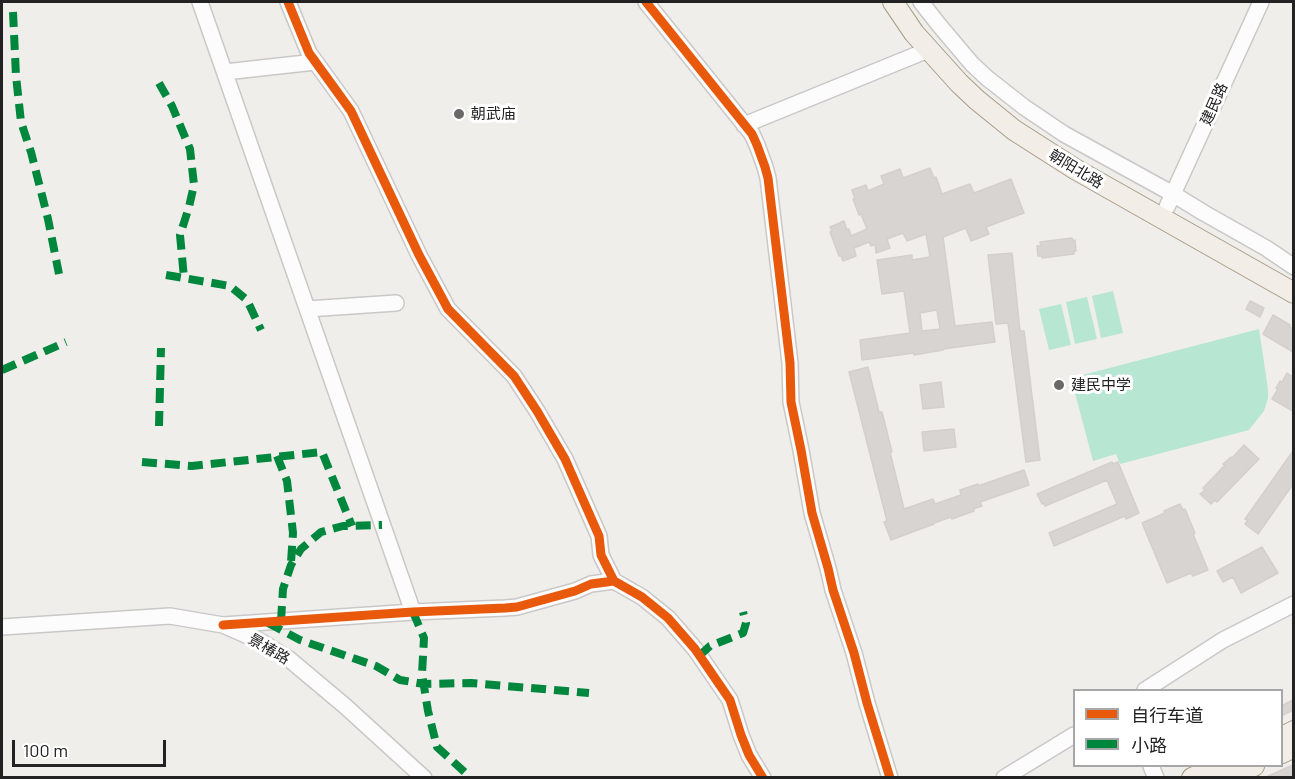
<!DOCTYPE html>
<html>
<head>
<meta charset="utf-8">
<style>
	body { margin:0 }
	#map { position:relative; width:1295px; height:779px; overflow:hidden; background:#f0eeeb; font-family:Barlow,"Noto Sans SC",sans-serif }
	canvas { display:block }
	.frame { position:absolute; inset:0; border:3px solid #222; pointer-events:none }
	.legend { position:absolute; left:1073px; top:689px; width:210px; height:78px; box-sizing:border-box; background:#fff; border:2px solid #a7a7a7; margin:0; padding:8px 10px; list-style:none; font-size:18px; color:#222 }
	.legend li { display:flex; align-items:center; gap:12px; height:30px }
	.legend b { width:30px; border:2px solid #a7a7a7 }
	.scale { position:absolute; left:12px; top:740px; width:154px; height:27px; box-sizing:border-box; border:3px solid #222; border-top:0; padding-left:8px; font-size:18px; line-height:21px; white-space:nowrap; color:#222; -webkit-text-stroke:4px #fff; paint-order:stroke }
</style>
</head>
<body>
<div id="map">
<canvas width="1295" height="779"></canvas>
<div class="frame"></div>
<ul class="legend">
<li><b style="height:8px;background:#e8590c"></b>自行车道</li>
<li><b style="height:8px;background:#00873e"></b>小路</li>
</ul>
<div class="scale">100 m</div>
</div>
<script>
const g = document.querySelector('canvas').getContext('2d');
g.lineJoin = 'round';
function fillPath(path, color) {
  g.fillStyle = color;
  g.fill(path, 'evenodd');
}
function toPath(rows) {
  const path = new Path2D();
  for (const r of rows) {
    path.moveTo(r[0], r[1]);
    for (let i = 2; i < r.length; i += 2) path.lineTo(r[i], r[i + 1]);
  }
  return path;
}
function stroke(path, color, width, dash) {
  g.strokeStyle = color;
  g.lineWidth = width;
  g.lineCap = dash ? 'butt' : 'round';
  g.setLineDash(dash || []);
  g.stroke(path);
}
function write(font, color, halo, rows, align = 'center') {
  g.font = font + ' Barlow,"Noto Sans SC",sans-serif';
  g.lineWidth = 6;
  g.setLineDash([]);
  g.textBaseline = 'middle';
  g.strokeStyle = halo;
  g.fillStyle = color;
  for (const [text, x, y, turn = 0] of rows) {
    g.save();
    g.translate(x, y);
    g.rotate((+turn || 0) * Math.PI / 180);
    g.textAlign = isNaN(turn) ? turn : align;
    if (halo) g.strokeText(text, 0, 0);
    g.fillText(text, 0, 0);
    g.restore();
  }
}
fillPath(toPath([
	[1113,291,1123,333,1101,338,1092,296],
	[1087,297,1097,339,1075,344,1066,302],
	[1061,304,1071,345,1049,350,1039,309],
	[1259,329,1268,389,1268,398,1264,411,1249,430,1120,464,1116,454,1093,461,1071,378]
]), '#b7e6d2');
const building = toPath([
	[930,168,934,178,936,177,942,194,970,184,974,193,1011,179,1024,213,986,227,989,234,971,241,966,228,943,237,955,326,992,322,995,342,943,349,943,350,914,355,914,353,862,360,860,340,910,333,904,291,882,294,877,260,912,255,912,260,930,257,926,234,907,241,903,233,887,239,890,248,876,253,875,244,871,246,869,242,854,248,856,256,843,261,841,256,839,256,830,232,832,231,830,227,844,221,847,230,849,229,851,236,867,229,861,214,859,215,853,199,855,199,852,190,866,185,868,191,884,184,881,176,900,169,903,178,930,168],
	[937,310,940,329,922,331,920,313,937,310],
	[1072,238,1073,241,1075,240,1076,251,1074,251,1074,254,1042,258,1042,256,1038,256,1037,246,1041,246,1040,242,1072,238],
	[1012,253,1020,331,1024,331,1040,460,1026,462,1008,323,996,324,988,255,1012,253],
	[1250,301,1264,308,1260,317,1246,309,1250,301],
	[1273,315,1290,325,1290,327,1293,329,1293,352,1263,334,1273,315],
	[868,367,879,412,882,412,892,452,890,452,904,509,933,499,935,504,961,495,960,490,978,484,978,486,1024,470,1029,485,980,502,982,506,973,509,974,511,952,519,951,517,934,523,934,524,891,540,884,522,887,521,849,372,868,367],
	[1287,373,1293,377,1293,411,1272,399,1278,389,1276,388,1280,381,1282,382,1287,373],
	[941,382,944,407,923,409,920,385,941,382],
	[954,429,956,447,924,451,922,432,954,429],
	[1244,445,1259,459,1217,502,1215,500,1211,504,1200,494,1205,490,1203,488,1225,465,1223,464,1231,457,1232,458,1244,445],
	[1293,451,1293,484,1258,534,1245,524,1248,520,1245,519,1293,451],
	[1112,462,1113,464,1118,462,1139,513,1126,519,1125,516,1054,546,1049,533,1117,504,1107,480,1045,506,1044,503,1042,504,1037,494,1112,462],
	[1180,504,1183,510,1185,509,1195,533,1193,534,1208,570,1193,576,1191,573,1167,583,1142,523,1165,513,1164,511,1180,504],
	[1262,547,1278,573,1241,593,1233,577,1223,582,1217,571,1262,547],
	[1293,700,1293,710,1281,716,1281,706,1293,700],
	[1293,765,1293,777,1266,777,1293,765]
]);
fillPath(building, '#d7d4d2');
stroke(building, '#d3d0cc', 1.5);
const minor = toPath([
	[200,2,413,612],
	[288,2,309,53,351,111,419,255,448,309,514,376,537,411,565,459,599,536,601,555,614,581],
	[646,2,752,134,757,145,765,167,768,178,790,363,791,402,801,450,812,513,828,568,833,590,854,653,867,703,890,778],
	[921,2,939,25,972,64,987,78,1024,107,1064,134,1173,194,1204,213,1266,248,1294,267],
	[225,72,315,62],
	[744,125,928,50],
	[1167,207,1261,2],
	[307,309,396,303],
	[223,625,413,612,505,608,517,607,575,591,591,584,614,581,642,597,668,618,695,649,730,700,741,735,749,755,763,778],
	[2,627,170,616,223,625,262,642,289,659,345,706,424,778],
	[1145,690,1223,640,1294,604],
	[1151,766,1156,778],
	[1004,778,1074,735]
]);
const major = toPath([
	[893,2,914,33,959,83,977,100,1014,130,1075,169,1294,293],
	[1282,737,1294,731],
	[1282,753,1294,747],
	[1192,778,1218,766],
	[1228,778,1254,766]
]);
stroke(minor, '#c9c8c7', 18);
stroke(major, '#a79c86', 22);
stroke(minor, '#fdfcfc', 15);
stroke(major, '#f3ede7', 20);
stroke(toPath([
	[13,12,16,76,21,122,31,152,48,219,59,274],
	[159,83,172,106,190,149,194,185,189,207,180,235,184,278],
	[166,275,230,286,247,300,261,330],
	[2,370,66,342],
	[159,426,161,348],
	[277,456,287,481,293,533,291,562],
	[142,462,192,466,322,452,352,526],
	[413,612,424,638,422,674,428,711,437,747,469,776],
	[281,621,283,589,291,565,301,549,321,532,343,526,382,525],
	[268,623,300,640,376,666,400,680,424,684,471,683,589,693],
	[699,656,710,646,743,633,746,623,743,612]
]), '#00873e', 8, [15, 8]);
stroke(toPath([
	[288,2,309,53,351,111,419,255,448,309,514,376,537,411,565,459,599,536,601,555,614,581],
	[646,2,752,134,757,145,765,167,768,178,790,363,791,402,801,450,812,513,828,568,833,590,854,653,867,703,890,778],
	[223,625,413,612,505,608,517,607,575,591,591,584,614,581,642,597,668,618,695,649,730,700,741,735,749,755,763,778]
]), '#e8590c', 9);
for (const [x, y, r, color] of [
	[459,114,6,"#6a6968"],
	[1059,385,6,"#6a6968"]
]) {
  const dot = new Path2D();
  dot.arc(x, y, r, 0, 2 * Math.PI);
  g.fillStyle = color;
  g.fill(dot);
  stroke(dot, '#fff', 2);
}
write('15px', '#222', '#fff', [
	["建民路",1214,104,-66],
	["朝阳北路",1076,169,31],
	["景椿路",269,649,30]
]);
write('15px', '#222', '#fff', [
	["朝武庙",471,114],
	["建民中学",1071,385]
], 'left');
</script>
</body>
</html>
